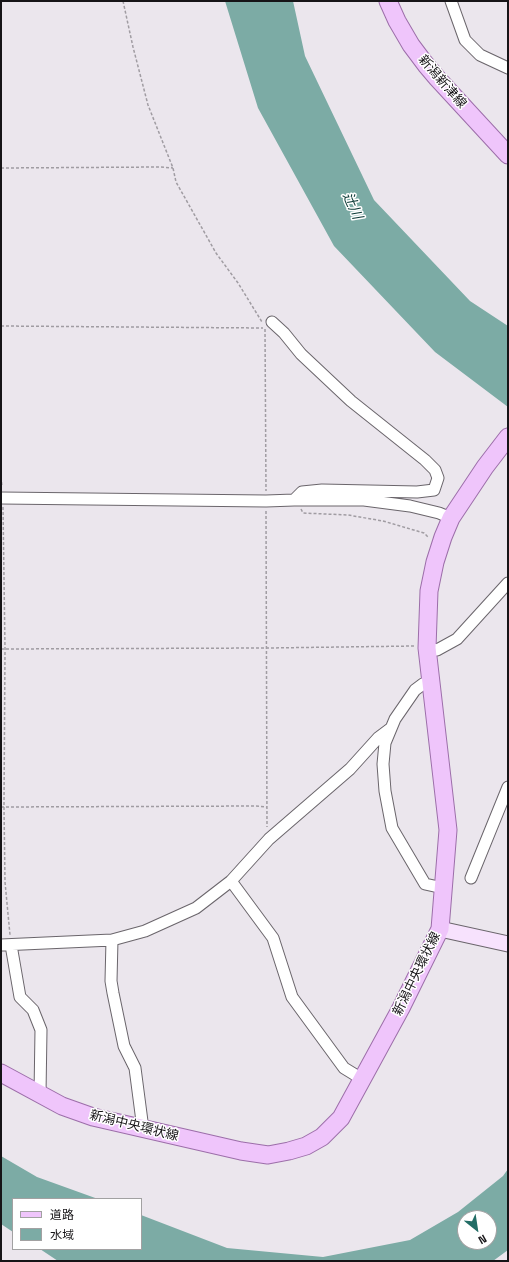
<!DOCTYPE html>
<html>
<head>
<meta charset="utf-8">
<style>
	body { margin:0 }
	#map { position:relative; width:509px; height:1262px; overflow:hidden; background:#ebe6ed; font-family:"Space Grotesk","Noto Sans JP",sans-serif }
	canvas { display:block }
	.frame { position:absolute; inset:0; border:2px solid #161417; pointer-events:none }
	.legend { position:absolute; left:12px; top:1198px; width:130px; height:52px; box-sizing:border-box; background:#fff; border:1px solid #a2a1a2; margin:0; padding:5px 7px; list-style:none; font-size:12px; color:#161417 }
	.legend li { display:flex; align-items:center; gap:8px; height:20px }
	.legend b { width:20px; border:1px solid #a2a1a2 }
	.north { position:absolute; left:457px; top:1210px; width:40px; height:40px; box-sizing:border-box; background:#fff; border:1px solid #a2a1a2; border-radius:50%; rotate:150deg; font-size:11px; font-weight:700; line-height:16px; text-align:center; color:#161417 }
	.north::after { content:''; display:block; margin:auto; width:14px; height:18px; background:#236d66; clip-path:polygon(50% 0,100% 100%,50% 72%,0 100%) }
</style>
</head>
<body>
<div id="map">
<canvas width="509" height="1262"></canvas>
<div class="frame"></div>
<ul class="legend">
<li><b style="height:5px;background:#efc5fb"></b>道路</li>
<li><b style="height:11px;background:#7caba5"></b>水域</li>
</ul>
<div class="north">N</div>
</div>
<script>
const g = document.querySelector('canvas').getContext('2d');
g.lineJoin = 'round';
function fillPath(path, color) {
  g.fillStyle = color;
  g.fill(path, 'evenodd');
}
function toPath(rows) {
  const path = new Path2D();
  for (const r of rows) {
    path.moveTo(r[0], r[1]);
    for (let i = 2; i < r.length; i += 2) path.lineTo(r[i], r[i + 1]);
  }
  return path;
}
function stroke(path, color, width, dash) {
  g.strokeStyle = color;
  g.lineWidth = width;
  g.lineCap = dash ? 'butt' : 'round';
  g.setLineDash(dash || []);
  g.stroke(path);
}
function write(font, color, halo, rows, align = 'center') {
  g.font = font + ' "Space Grotesk","Noto Sans JP",sans-serif';
  g.lineWidth = 3;
  g.setLineDash([]);
  g.textBaseline = 'middle';
  g.strokeStyle = halo;
  g.fillStyle = color;
  for (const [text, x, y, turn = 0] of rows) {
    g.save();
    g.translate(x, y);
    g.rotate((+turn || 0) * Math.PI / 180);
    g.textAlign = isNaN(turn) ? turn : align;
    if (halo) g.strokeText(text, 0, 0);
    g.fillText(text, 0, 0);
    g.restore();
  }
}
fillPath(toPath([
	[225,1,293,1,305,56,374,200,470,301,508,326,508,407,435,352,334,246,258,108],
	[1,1156,37,1177,98,1199,13,1199,13,1232,1,1224],
	[508,1169,508,1250,493,1261,58,1261,40,1249,141,1249,141,1215,227,1248,323,1257,410,1240,458,1212,503,1176],
	[465,1218,489,1218,489,1242,465,1242]
]), '#7caba5');
const street = toPath([
	[451,1,465,40,480,55,508,68],
	[272,322,284,333,301,354,351,401,425,460,435,470,438,478,434,490,417,492,322,490,302,492,294,500],
	[1,498,266,501,294,500,364,500,410,506,439,513,451,518],
	[427,648,437,650,457,639,508,583],
	[432,683,423,684,415,690,395,719,385,743,383,764,385,791,392,828,425,884,443,888],
	[471,878,508,787],
	[231,881,273,938,292,997,344,1068,362,1079],
	[112,940,111,981,113,993,124,1046,135,1068,143,1129],
	[1,945,112,940,145,931,196,908,231,881,269,839,350,769,378,738,390,729],
	[11,945,20,997,33,1010,41,1030,40,1094]
]);
const secondary = toPath([
	[440,929,508,944]
]);
const primary = toPath([
	[388,1,397,21,411,45,426,65,437,78,508,155],
	[1,1073,62,1106,93,1117,241,1151,268,1155,289,1151,306,1146,322,1137,341,1118,401,1008,440,929,448,830,427,648,429,591,435,562,443,537,451,518,485,467,508,437]
]);
stroke(street, '#6a656b', 13);
stroke(secondary, '#6a656b', 17);
stroke(primary, '#9c6ea9', 19);
stroke(toPath([
	[123,1,133,47,148,105,173,168,176,182,216,253,238,283,262,322],
	[1,168,160,167,173,168],
	[1,326,263,328],
	[265,329,266,491],
	[1,477,2,487],
	[3,507,5,649,4,807,5,882,10,935],
	[301,509,303,513,348,515,383,521,424,533,429,538],
	[266,511,267,827],
	[1,649,267,648,415,646],
	[1,807,256,806,267,807]
]), '#a09ca2', 1.5, [3, 2]);
stroke(street, '#fff', 11);
stroke(secondary, '#f7e2fd', 15);
stroke(primary, '#efc5fb', 17);
write('13px', '#161417', '#fff', [
	["新潟新津線",442,82,49],
	["新潟中央環状線",417,974,-64],
	["新潟中央環状線",134,1126,14]
]);
write('italic 14px', '#0b3935', '#fff', [
	["辻川",352,206,66]
]);
</script>
</body>
</html>
